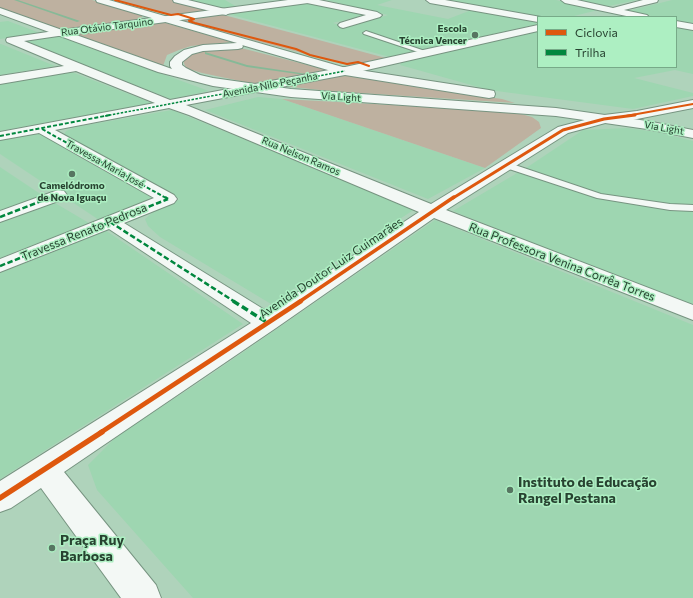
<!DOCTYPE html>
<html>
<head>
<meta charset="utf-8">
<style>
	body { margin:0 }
	#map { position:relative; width:693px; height:598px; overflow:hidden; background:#afd3bb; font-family:Commissioner,sans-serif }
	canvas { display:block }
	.legend { position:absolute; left:537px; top:16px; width:140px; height:52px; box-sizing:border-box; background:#adefc2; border:1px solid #7a8; margin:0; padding:5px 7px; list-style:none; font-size:12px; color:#274230 }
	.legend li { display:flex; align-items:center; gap:8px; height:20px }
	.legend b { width:20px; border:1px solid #7a8 }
</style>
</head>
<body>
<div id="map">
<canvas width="693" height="598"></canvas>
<ul class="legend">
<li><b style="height:5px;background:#de580e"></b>Ciclovia</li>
<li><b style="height:5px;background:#00873e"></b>Trilha</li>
</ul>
</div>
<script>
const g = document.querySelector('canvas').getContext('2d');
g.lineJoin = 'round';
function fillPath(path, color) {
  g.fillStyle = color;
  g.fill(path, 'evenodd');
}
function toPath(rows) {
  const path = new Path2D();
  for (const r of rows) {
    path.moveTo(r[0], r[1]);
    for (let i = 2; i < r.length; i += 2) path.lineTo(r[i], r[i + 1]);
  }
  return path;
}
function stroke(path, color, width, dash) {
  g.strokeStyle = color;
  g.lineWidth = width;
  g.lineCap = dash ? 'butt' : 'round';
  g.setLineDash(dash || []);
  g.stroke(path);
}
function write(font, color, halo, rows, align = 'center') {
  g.font = font + ' Commissioner,sans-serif';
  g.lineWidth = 3;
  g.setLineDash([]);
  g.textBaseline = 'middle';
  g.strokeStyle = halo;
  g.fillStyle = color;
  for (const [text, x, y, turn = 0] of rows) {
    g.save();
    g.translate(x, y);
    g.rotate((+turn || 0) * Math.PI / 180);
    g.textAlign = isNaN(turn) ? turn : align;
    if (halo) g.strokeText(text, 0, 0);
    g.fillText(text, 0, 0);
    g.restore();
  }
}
fillPath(toPath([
	[189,0,225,0,237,7,220,8],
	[326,0,392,0,377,5,448,19,474,9,538,21,538,24,390,57,228,14,309,3,364,15,333,23,348,27,388,15],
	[443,0,556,0,598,10,570,17,540,17],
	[576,0,637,0,609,6],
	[672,0,693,0,693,25,676,21,676,17,656,17,628,11],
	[8,21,40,33,0,39,0,22],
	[676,26,693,30,693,74,675,70,634,78,693,93,693,96,633,109,489,90,400,65,402,62,538,30,538,67,676,67],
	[58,36,209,91,171,99,23,41],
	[0,44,1,44,55,66,0,75],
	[69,71,152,103,0,131,0,82],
	[258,97,282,99,485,168,428,199,205,110],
	[172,110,415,209,271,304,160,237,148,226,145,219,153,212,180,199,63,136,66,131,76,127],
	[627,128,657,132,693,141,693,308,453,211,529,166,583,130],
	[41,133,158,198,99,220,0,154,0,140],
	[0,167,42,195,0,211],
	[55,203,89,223,0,258,0,223],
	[435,220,693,325,693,598,193,598,97,490,88,465,118,435,200,382],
	[105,230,243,324,0,479,0,273]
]), '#9ed6b1');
fillPath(toPath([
	[0,0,92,0,142,14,142,17,132,21,68,29,60,29,0,8],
	[115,0,173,0,221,11,179,18],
	[220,14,315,39,393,60,355,67,177,20],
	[162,22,232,42,191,46,179,50,167,55,163,66,70,33],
	[241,48,343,74,422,88,502,99,515,103,329,91,245,82,202,73,186,68,183,61,191,53,203,50],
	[282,99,503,111,521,114,532,117,539,122,541,128,485,168]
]), '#beb1a0');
fillPath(toPath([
	[14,0,18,0,80,21,77,22,14,0],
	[205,52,247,65,307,74,305,75,247,67,205,54,205,52]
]), '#86b997');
const lane = toPath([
	[366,31,428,52,429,53,424,54,364,34,363,33,366,31],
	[503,163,509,163,601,194,670,204,693,205,693,211,670,210,597,198,503,167,503,163]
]);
const street = toPath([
	[173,0,188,0,229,10,231,12,226,15,174,2,173,0],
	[303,0,319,0,377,12,382,15,380,17,343,28,340,27,338,25,340,23,366,15,307,3,303,0],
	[426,0,445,0,541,17,538,17,538,22,430,3,426,0],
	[61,30,65,31,66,33,65,35,24,41,170,100,345,67,349,68,351,71,349,74,345,75,186,105,431,204,558,127,604,115,609,116,611,119,609,122,568,133,446,210,693,305,693,320,434,218,276,328,64,472,156,585,161,598,121,598,41,488,11,508,0,512,0,481,251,323,109,229,0,272,0,259,154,198,39,133,0,140,0,132,155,103,76,71,0,84,0,76,64,66,7,42,6,40,7,38,61,30],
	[169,108,189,115,419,212,268,312,124,223,174,203,177,199,174,195,55,130,169,108],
	[58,190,64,191,67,195,64,199,0,222,0,211,58,190]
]);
const secondary = toPath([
	[288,0,312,0,308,3,61,36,56,33,61,30,288,0],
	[561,0,577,0,613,8,643,0,658,0,657,2,624,10,647,15,649,17,631,17,565,3,561,0],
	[676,21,693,24,693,30,676,27,676,21],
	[538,25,538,31,345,75,341,74,339,71,341,68,345,67,538,25],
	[693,100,693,108,637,119,604,123,599,122,597,119,599,116,604,115,637,111,693,100]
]);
const primary = toPath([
	[96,0,109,0,346,68,489,90,494,91,495,94,494,97,489,98,345,75,242,45,243,46,242,48,238,49,203,51,192,54,182,62,182,65,186,68,200,75,213,78,291,89,556,108,647,121,693,130,693,138,647,129,556,116,291,97,213,86,158,72,0,14,0,8,172,69,170,66,170,62,175,56,184,50,203,45,237,43,97,2,96,0]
]);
stroke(lane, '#779481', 2);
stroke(street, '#779481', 2);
stroke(secondary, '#779481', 2);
stroke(primary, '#779481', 2);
fillPath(lane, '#f3f8f5');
fillPath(street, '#f3f8f5');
fillPath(secondary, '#f3f8f5');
fillPath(primary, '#f3f8f5');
stroke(toPath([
	[105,116,345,71]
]), '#00873e', 1.5, [2.5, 1.5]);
stroke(toPath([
	[42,129,166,198],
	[0,136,110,115],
	[50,198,58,195]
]), '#00873e', 2, [4, 2]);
stroke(toPath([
	[165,197,168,199],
	[0,217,52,197],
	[110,222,235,302],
	[0,266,168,199]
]), '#00873e', 2.5, [5.5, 2.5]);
stroke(toPath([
	[233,301,268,323]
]), '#00873e', 3.5, [7, 3.5]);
stroke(toPath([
	[115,0,171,15,178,14,194,19,189,21,195,23,296,49,310,55,347,64,358,62,369,66],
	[626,116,693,104]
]), '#de580e', 2);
stroke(toPath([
	[453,198,563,130,604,119,635,115]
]), '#de580e', 3);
stroke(toPath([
	[299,302,454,197]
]), '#de580e', 3.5);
stroke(toPath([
	[100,433,301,301]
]), '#de580e', 4.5);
stroke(toPath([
	[0,498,102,432]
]), '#de580e', 5.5);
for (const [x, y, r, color] of [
	[475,35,4,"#577561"],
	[72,174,4,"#577561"],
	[510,490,4,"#577561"],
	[52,548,4,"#577561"]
]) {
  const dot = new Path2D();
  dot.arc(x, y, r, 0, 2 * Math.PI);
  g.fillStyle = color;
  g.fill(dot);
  stroke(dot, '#adefc2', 1.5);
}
write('10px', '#274230', '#adefc2', [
	["Rua Otávio Tarquino",107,27,-7],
	["Avenida Nilo Peçanha",270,85,-11],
	["Via Light",341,97,4],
	["Via Light",664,128,10],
	["Rua Nelson Ramos",301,156,23],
	["Travessa Maria José",105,164,29]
]);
write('bold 10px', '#274230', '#adefc2', [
	["Escola",467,29],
	["Técnica Vencer",467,41],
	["Camelódromo",72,186,"center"],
	["de Nova Iguaçu",72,198,"center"]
], 'right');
write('12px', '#274230', '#adefc2', [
	["Travessa Renato Pedrosa",84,232,-22],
	["Rua Professora Venina Corrêa Torres",562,262,21],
	["Avenida Doutor Luiz Guimarães",331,268,-34]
]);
write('bold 14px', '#274230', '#adefc2', [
	["Instituto de Educação",518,482],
	["Rangel Pestana",518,498],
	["Praça Ruy",60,540],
	["Barbosa",60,556]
], 'left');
</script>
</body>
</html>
